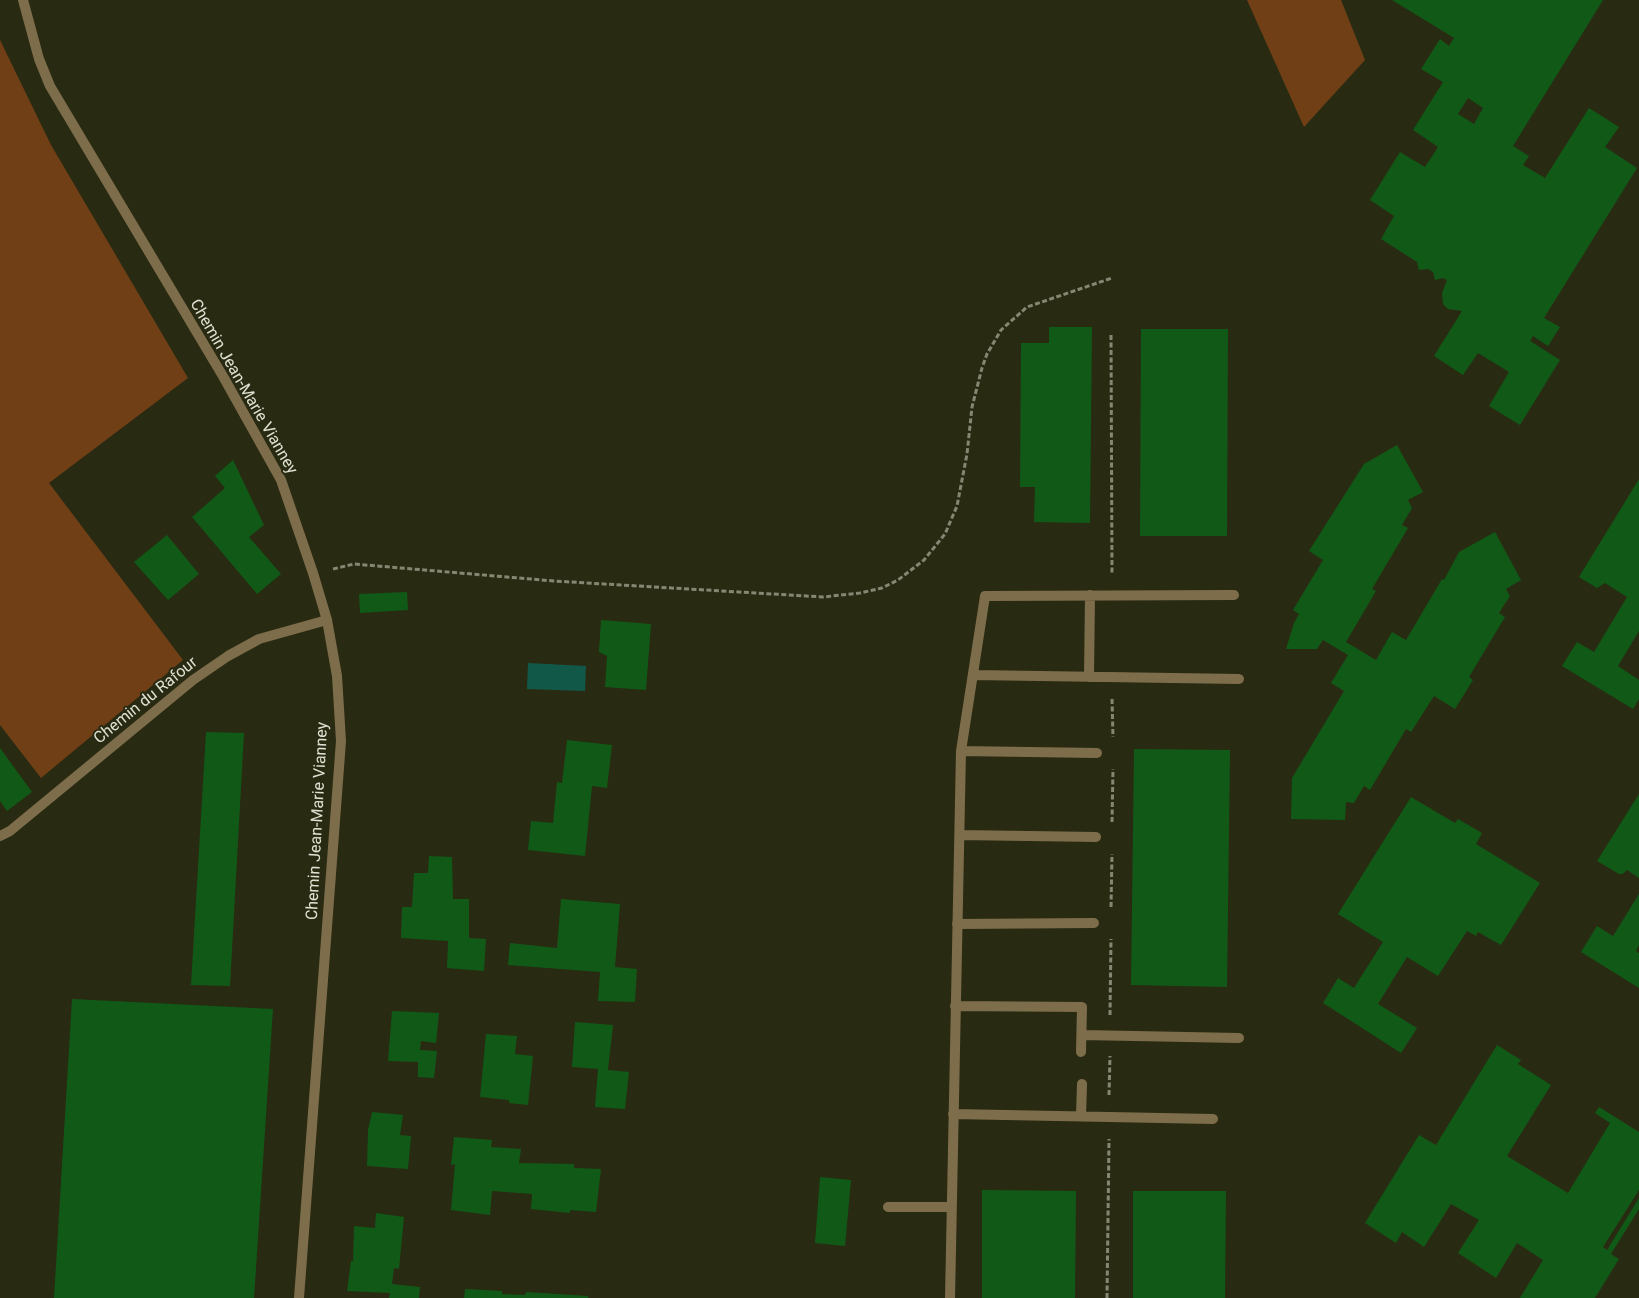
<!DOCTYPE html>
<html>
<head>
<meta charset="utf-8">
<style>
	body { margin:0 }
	canvas { display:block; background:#282a12 }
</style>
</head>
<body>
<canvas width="1639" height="1298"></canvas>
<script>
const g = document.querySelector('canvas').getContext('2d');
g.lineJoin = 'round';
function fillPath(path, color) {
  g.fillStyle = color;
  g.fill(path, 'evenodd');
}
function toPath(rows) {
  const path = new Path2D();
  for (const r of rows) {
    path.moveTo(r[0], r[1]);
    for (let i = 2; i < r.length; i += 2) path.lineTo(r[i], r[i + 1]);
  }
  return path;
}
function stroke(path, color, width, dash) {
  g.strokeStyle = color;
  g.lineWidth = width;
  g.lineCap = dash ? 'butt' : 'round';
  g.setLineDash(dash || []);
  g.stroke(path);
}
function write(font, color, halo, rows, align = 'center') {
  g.font = font + ' Roboto,sans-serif';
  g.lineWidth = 4;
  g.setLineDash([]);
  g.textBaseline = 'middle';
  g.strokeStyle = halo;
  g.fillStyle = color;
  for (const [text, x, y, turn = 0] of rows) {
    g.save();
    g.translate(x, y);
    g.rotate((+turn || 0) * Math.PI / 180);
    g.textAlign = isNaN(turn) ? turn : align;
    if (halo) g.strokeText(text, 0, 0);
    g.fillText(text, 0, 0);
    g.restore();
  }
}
fillPath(toPath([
	[1247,0,1341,0,1365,60,1304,127],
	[0,40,51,145,188,378,49,483,183,660,41,778,0,725]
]), '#713f16');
fillPath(toPath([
	[528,663,586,666,585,691,527,689]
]), '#125848');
fillPath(toPath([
	[1392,0,1603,0,1513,146,1529,156,1523,165,1545,178,1589,108,1619,127,1605,147,1637,168,1544,318,1560,327,1548,346,1533,336,1530,341,1560,360,1520,425,1489,406,1509,372,1478,353,1463,375,1434,356,1462,311,1448,309,1443,304,1442,293,1447,280,1443,278,1435,280,1433,272,1428,269,1419,270,1417,262,1381,239,1394,216,1370,200,1400,152,1425,167,1438,147,1413,130,1443,82,1421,69,1440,39,1449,46,1454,38],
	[1468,98,1483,108,1474,124,1458,114],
	[1049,327,1092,327,1090,523,1034,522,1035,487,1020,487,1021,343,1049,343],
	[1141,329,1228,329,1227,536,1140,536],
	[1397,445,1423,492,1408,500,1412,508,1402,525,1408,528,1372,589,1376,591,1346,642,1376,660,1392,632,1406,640,1442,579,1444,580,1459,552,1495,532,1521,580,1506,589,1510,596,1499,613,1505,617,1469,677,1473,680,1455,709,1434,696,1411,732,1406,729,1370,790,1364,786,1354,803,1346,802,1345,820,1291,819,1292,778,1344,691,1331,683,1348,655,1323,640,1317,649,1286,649,1294,623,1299,614,1293,610,1323,560,1309,551,1364,464],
	[233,460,264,525,249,537,281,574,257,594,192,517,225,488,215,476],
	[1639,479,1639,631,1618,666,1639,680,1639,699,1633,709,1562,666,1577,642,1594,652,1627,597,1605,583,1597,588,1579,577],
	[167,535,199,574,168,600,134,562],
	[407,592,408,610,360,613,359,594],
	[601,620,651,624,646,690,605,687,607,656,599,652],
	[206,732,244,733,230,986,191,985],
	[567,740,612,745,607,788,592,786,585,856,528,850,531,821,553,823,557,782,562,783],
	[0,748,32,792,7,811,0,801],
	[1134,749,1230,750,1227,987,1131,985],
	[1639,794,1639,878,1627,870,1623,874,1619,874,1597,861],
	[1411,797,1455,823,1458,819,1482,833,1476,844,1540,883,1501,945,1478,932,1476,936,1467,931,1438,976,1407,957,1378,1004,1417,1028,1401,1053,1323,1003,1338,978,1354,988,1383,942,1338,914],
	[429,856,452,857,453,899,469,899,469,938,486,939,484,971,447,968,448,941,401,938,402,907,412,907,414,873,428,873],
	[1639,894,1639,945,1636,951,1639,953,1639,988,1581,952,1597,926,1613,936],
	[561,899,620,904,615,967,637,969,635,1002,598,1001,600,972,508,965,510,943,557,948],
	[72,999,273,1009,254,1298,54,1298],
	[392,1011,439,1013,436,1043,421,1041,420,1050,437,1051,434,1078,418,1077,418,1062,388,1061],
	[575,1022,613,1025,608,1070,629,1072,625,1109,595,1107,598,1069,572,1067],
	[486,1034,517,1036,515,1054,533,1056,528,1105,509,1103,509,1100,480,1097],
	[1497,1045,1521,1060,1518,1064,1551,1085,1507,1156,1568,1193,1610,1123,1595,1113,1599,1107,1639,1132,1639,1190,1603,1247,1607,1250,1639,1198,1639,1209,1611,1254,1619,1259,1595,1298,1520,1298,1543,1260,1517,1243,1496,1278,1458,1253,1479,1220,1451,1204,1424,1247,1402,1232,1396,1243,1365,1223,1419,1135,1436,1145],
	[372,1112,403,1115,400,1135,411,1136,408,1169,367,1166,368,1130],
	[454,1137,492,1140,491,1147,521,1149,519,1163,574,1164,574,1168,601,1169,596,1212,570,1210,570,1213,531,1209,532,1194,492,1191,490,1215,451,1210,455,1164,451,1165],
	[820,1177,851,1180,845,1246,815,1243],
	[982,1190,1076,1191,1075,1298,982,1298],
	[1133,1191,1226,1191,1225,1298,1133,1298],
	[376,1213,404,1217,399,1269,394,1268,392,1284,420,1287,419,1298,389,1298,390,1293,347,1291,351,1261,353,1261,354,1226,375,1228],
	[465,1289,502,1291,502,1294,525,1295,526,1292,589,1296,588,1298,464,1298]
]), '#115917');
stroke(toPath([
	[1111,335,1112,575],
	[333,569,354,564,554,581,823,597,860,593,882,588,898,580,924,560,945,534,957,506,967,454,972,407,982,368,987,354,1001,330,1027,307,1112,278],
	[1112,699,1113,737],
	[1112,822,1113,769],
	[1111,907,1112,854],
	[1110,1015,1111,939],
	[1109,1095,1110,1056],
	[1107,1298,1109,1139]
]), '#858773', 3, [5, 2.5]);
stroke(toPath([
	[973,675,1239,679],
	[1089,677,1090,595],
	[961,751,1097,753],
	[960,835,1096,837],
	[957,924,1094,923],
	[955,1006,1082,1007,1081,1052],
	[1082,1035,1239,1038],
	[953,1114,1213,1119],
	[1081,1116,1082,1084],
	[888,1207,951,1207],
	[950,1298,961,751,985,596,1234,595]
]), '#7e6d4b', 10);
stroke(toPath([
	[0,836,10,831,193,680,228,656,259,639,327,620]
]), '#7e6d4b', 10);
stroke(toPath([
	[23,0,39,59,50,86,224,378,281,480,313,573,327,620,337,676,341,741,299,1298]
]), '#7e6d4b', 10);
write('16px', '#dfe1d2', '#282a12', [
	["Chemin Jean-Marie Vianney",243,387,60],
	["Chemin du Rafour",146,701,-39],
	["Chemin Jean-Marie Vianney",318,821,-87]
]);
</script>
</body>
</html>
